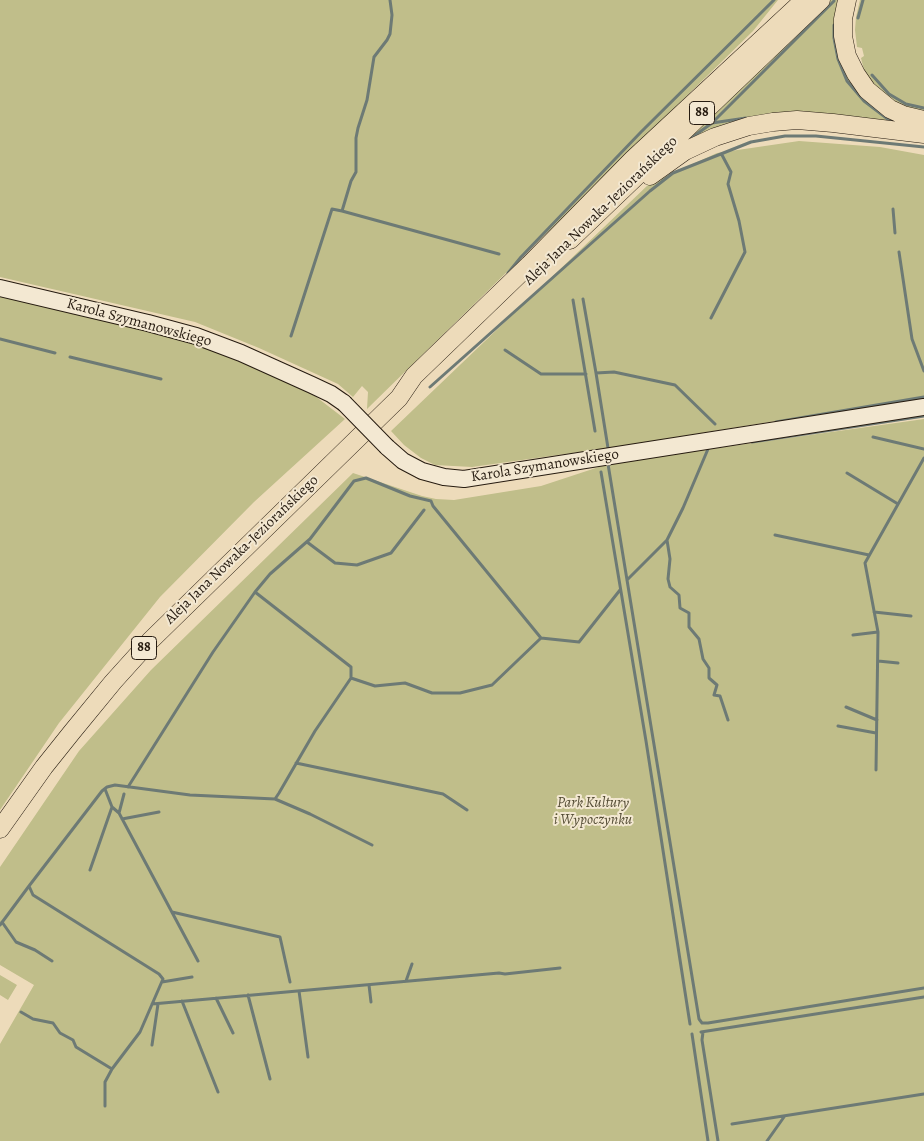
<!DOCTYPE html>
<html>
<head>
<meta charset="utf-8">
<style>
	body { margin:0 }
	canvas { display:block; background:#eddbba }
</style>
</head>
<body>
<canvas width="924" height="1141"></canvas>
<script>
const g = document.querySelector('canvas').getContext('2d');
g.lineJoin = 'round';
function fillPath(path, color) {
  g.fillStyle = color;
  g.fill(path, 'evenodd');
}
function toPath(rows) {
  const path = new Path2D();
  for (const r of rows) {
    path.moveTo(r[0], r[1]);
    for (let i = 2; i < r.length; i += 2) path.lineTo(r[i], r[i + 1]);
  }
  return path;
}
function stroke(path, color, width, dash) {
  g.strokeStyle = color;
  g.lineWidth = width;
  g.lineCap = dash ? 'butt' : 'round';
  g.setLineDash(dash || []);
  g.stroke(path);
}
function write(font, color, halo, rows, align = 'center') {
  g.font = font + ' Alegreya,serif';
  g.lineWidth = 4;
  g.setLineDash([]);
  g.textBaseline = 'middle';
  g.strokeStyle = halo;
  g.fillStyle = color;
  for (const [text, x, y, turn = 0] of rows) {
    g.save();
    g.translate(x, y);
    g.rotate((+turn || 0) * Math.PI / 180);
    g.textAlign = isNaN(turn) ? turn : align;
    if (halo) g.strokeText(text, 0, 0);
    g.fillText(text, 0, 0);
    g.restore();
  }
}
fillPath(toPath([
	[0,0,778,0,753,31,367,409,368,392,362,386,353,397,338,384,259,348,195,322,0,277],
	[831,0,843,0,839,44,904,122,902,127,798,116,673,153],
	[860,0,924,0,924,111,901,105,883,93,872,83,864,70,861,58,864,56,862,48,857,47,855,30,856,17],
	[799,141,880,147,924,155,924,397,608,448,472,467,435,465,421,458,404,445,391,431,649,184,717,153],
	[0,292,194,342,257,366,315,396,345,419,254,502,160,597,59,723,0,810],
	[924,419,924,1141,0,1141,0,1044,34,985,0,965,0,867,79,751,151,670,353,473,422,496,436,499,454,500,541,486,611,463],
	[0,975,17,985,8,1000,0,995]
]), '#c0be8a');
stroke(toPath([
	[858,18,863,0],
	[834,25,834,38,838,59,847,81,864,101,893,123],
	[872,75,889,94,906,104,924,108],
	[712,123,746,118],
	[687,141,712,123,834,1],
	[893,209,895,233],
	[342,211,499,254],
	[899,252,912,339,924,371],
	[508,273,521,257,641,132,774,0],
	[583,299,596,373],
	[573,300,595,431],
	[711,318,745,252,739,221,728,184,731,172,722,155],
	[291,336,332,209,342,211,351,181,356,172,356,138,358,128,367,100,374,57,387,40,390,34,392,15,390,0],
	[0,339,55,353],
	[505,350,541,374,586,374],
	[70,357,161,379],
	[430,387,650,191,673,173,751,142,785,136,816,136,924,147],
	[776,422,924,397],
	[873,437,924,449],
	[752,442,924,416],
	[708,449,683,508,667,540,670,559,668,579,670,587,679,595,680,608,689,613,689,627,699,639,703,659,709,668,709,678,717,685,714,695,720,696,728,720],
	[612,450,608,448,596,373,614,372,675,385,715,424],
	[610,464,608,464,699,1019,702,1023,708,1023,924,988],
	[601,472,646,741,690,1024],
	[847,473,898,504],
	[775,535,869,555],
	[307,542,335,563,357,565,391,553,424,510],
	[627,580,667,540],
	[874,612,911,616],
	[853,635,878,632],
	[878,661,898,663],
	[351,678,375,686,405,683,432,693,460,693,492,685,541,638],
	[846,707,877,720],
	[838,726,876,733],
	[296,763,443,794,467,810],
	[876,770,878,632,865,563,924,458],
	[128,787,213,652,255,592,270,574,310,539,354,481,366,478,410,496,431,501,433,506,541,638,579,642,620,590],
	[105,789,112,807,119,813,198,961],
	[275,799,310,814,372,845],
	[119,813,124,794],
	[122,819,159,812],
	[90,870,112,807],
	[172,912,280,937,290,982],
	[2,922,16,942,35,950,52,961],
	[0,925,29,886],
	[406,981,412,964],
	[162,982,192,977],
	[369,985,371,1002],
	[299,991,308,1057],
	[248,995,270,1079],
	[216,998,233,1033],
	[182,1001,218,1092],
	[152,1004,499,973,505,974,560,968],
	[21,1012,33,1019,53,1023,60,1033,73,1040,76,1047,112,1069],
	[701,1032,924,997],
	[703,1032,702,1040,718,1141],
	[692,1034,708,1141],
	[152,1045,158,1004],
	[105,1106,105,1082,112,1069,140,1032,163,979,159,974,33,895,29,886,102,791,107,787,115,785,190,795,275,799,279,793,315,731,351,678,351,667,255,592],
	[732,1124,924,1094],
	[767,1141,784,1117]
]), '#6d7a75', 3);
const secondary = toPath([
	[0,288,148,323,196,336,241,353,312,385,331,394,344,403],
	[387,447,403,461,422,471,444,477,464,479,924,407]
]);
const primary = toPath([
	[847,0,843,19,843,36,847,56,856,74,867,90,890,109,903,115,924,120],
	[650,176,685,151,715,137,749,126,773,122,797,120,833,123,924,134],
	[570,240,821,0],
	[0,829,44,767,72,732,113,682,150,641,399,398,414,376,529,265,633,159,804,0]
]);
stroke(secondary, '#261b10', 18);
stroke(primary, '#261b10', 19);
stroke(secondary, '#f3e8d2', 16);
stroke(primary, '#eddbba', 18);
const secondaryBridge = toPath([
	[344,403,387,447]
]);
stroke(secondaryBridge, '#261b10', 18, []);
stroke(secondaryBridge, '#f3e8d2', 16);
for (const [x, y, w] of [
	[702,113,25],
	[144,648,25]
]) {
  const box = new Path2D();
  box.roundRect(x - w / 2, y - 11.5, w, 23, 4);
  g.fillStyle = '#f3e8d2';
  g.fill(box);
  stroke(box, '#261b10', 1);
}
write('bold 14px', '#261b10', null, [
	["88",702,113],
	["88",144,648]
]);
write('15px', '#261b10', '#f3e8d2', [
	["Aleja Jana Nowaka-Jeziorańskiego",601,211,-44],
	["Karola Szymanowskiego",139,323,15],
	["Karola Szymanowskiego",545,466,-9],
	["Aleja Jana Nowaka-Jeziorańskiego",242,550,-44]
]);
write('italic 15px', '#544c35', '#f3e8d2', [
	["Park Kultury",593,803],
	["i Wypoczynku",593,820]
]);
</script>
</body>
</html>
